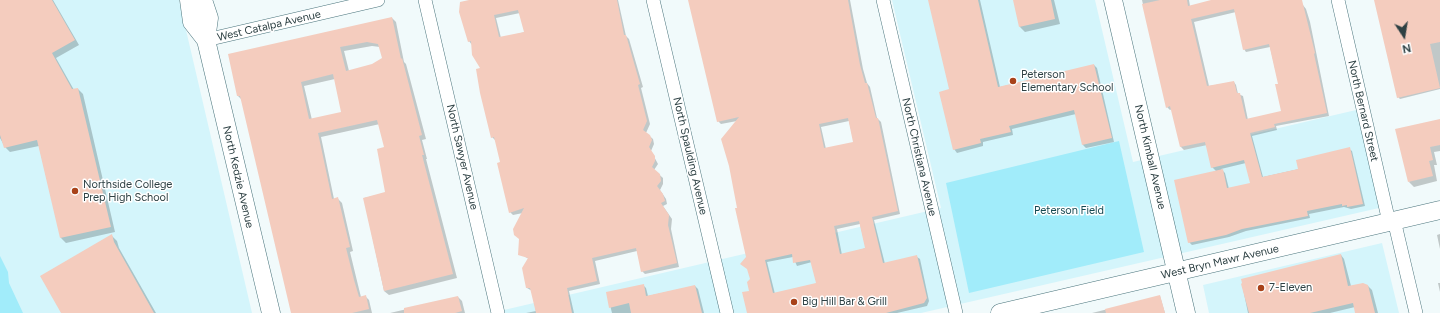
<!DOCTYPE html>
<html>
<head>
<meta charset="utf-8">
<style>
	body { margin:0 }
	#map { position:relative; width:1440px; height:313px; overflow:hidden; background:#f1fafb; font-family:Figtree,sans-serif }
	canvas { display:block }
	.north { position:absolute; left:1384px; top:16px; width:40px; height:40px; -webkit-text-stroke:3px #fff; paint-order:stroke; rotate:168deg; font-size:11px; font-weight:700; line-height:16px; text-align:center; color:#2e4144 }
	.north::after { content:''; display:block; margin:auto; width:14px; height:18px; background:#2e4144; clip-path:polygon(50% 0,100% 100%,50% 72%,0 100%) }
</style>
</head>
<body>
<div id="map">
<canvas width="1440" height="313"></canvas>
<div class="north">N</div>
</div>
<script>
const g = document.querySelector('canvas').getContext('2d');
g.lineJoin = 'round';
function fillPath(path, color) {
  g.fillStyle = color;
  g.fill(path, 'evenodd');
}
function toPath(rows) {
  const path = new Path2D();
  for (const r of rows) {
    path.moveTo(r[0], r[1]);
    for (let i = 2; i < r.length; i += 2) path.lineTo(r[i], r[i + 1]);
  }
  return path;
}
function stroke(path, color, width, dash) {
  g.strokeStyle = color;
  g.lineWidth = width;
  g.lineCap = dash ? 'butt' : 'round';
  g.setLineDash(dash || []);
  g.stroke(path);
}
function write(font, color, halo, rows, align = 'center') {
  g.font = font + ' Figtree,sans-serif';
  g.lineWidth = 3;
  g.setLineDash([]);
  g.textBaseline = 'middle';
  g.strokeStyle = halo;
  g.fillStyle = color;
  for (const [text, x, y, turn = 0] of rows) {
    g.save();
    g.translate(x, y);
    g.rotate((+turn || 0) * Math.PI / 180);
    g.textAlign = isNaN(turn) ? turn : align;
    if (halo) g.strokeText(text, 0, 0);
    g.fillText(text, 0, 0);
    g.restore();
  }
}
fillPath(toPath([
	[0,0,179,0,252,313,0,313],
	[892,0,1095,0,1133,162,1369,107,1392,205,921,313,491,313,941,208],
	[1382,243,1399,313,1209,313,1203,285]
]), '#d4f5fb');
fillPath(toPath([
	[1119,141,1144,252,969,293,946,183],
	[0,256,8,272,9,283,23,313,0,313]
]), '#a1ecfa');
fillPath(toPath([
	[0,0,53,0,79,45,56,58,74,90,78,89,83,94,115,232,66,243,61,238,39,146,10,152,5,147,0,138],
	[474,0,618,0,626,36,629,39,643,87,641,88,650,124,646,133,653,139,654,144,651,151,658,164,654,170,663,178,663,184,660,190,666,199,667,204,663,206,672,219,671,229,679,267,645,274,642,271,637,251,595,261,600,284,569,291,574,313,526,313,536,311,532,291,527,288,529,259,520,254,523,213,513,215,510,212,501,163,496,141,492,137,482,68,472,45,469,41],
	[520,13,525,32,501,38,496,18],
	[689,0,850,0,863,69,867,83,870,87,877,118,881,122,900,214,874,220,885,264,917,257,920,259,929,301,927,306,897,313,748,313,751,280,738,209,737,121,721,124,718,121],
	[849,121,854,143,826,149,821,127],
	[860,224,866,248,842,255,837,229],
	[793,257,797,266,812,262,817,284,775,294,767,262],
	[929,0,980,0,1000,87,1094,65,1097,68,1114,142,1086,148,1083,145,1076,114,1012,129,1013,135,983,142,983,146,957,153,954,149,950,90],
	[1014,0,1054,0,1060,24,1025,32,1020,27],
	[1142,0,1189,0,1190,6,1216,0,1299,0,1306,9,1310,22,1329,116,1276,126,1277,130,1252,136,1263,177,1299,169,1349,149,1352,151,1365,206,1351,209,1344,207,1309,214,1310,218,1246,231,1229,237,1192,245,1189,242,1216,171,1212,167,1207,145,1184,150,1181,147,1172,109,1170,110,1167,107],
	[1236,12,1244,49,1246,52,1270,47,1279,85,1282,112,1248,120,1243,96,1238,94,1236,85,1234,82,1209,86,1194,22],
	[1246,163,1252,184,1229,189,1225,173,1221,169],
	[1375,0,1440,0,1440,89,1400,99,1398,97],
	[392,18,396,22,404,62,406,64,426,139,422,140,427,159,426,159,457,278,389,295,384,291,364,198,386,193,386,148,380,124,321,137,334,199,338,199,342,203,353,251,350,252,358,285,361,297,365,296,369,300,372,313,292,313,242,100,238,96],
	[372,46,380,47,383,59,372,65,349,71,344,51],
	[335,79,342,113,312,120,304,86],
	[1440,120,1440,151,1434,152,1437,165,1434,165,1437,181,1414,187,1409,182],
	[1440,234,1440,249,1437,235],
	[112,236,117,241,119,248,156,313,62,313],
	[1341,255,1344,259,1351,286,1368,286,1372,290,1378,313,1356,313,1355,307,1330,313,1248,313,1242,284],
	[1438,283,1440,283,1440,292],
	[643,285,646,288,648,296,695,286,698,289,704,313,612,313,607,293],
	[1160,296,1165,313,1092,313],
	[458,297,462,301,465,313,390,313]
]), '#0003');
fillPath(toPath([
	[0,0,52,0,75,40,52,53,72,89,78,88,111,227,60,238,37,140,4,148,0,135],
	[469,0,617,0,624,35,626,35,640,84,638,85,647,121,643,130,650,135,652,140,649,147,655,156,655,161,652,167,660,174,661,181,657,186,663,194,665,201,661,203,669,215,668,225,677,263,641,272,636,248,592,258,597,281,567,288,572,313,536,313,530,288,526,288,522,268,528,258,518,255,519,239,514,235,513,229,524,208,509,213,497,163,500,162,494,137,491,138,480,93,476,69,480,68,472,55,471,41,468,42,459,12,460,2],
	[518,10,524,32,499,37,494,15],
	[688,0,848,0,860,65,865,83,867,83,876,118,878,118,898,211,872,217,883,263,917,255,927,298,924,303,886,313,747,313,742,292,749,291,747,282,750,279,747,269,740,264,746,257,735,208,737,208,729,166,721,139,739,117,717,122],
	[848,118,853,142,824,148,819,124],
	[859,221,865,248,840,254,834,226],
	[792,254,793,263,810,260,816,283,773,293,765,260],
	[928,0,978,0,998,87,1094,64,1112,138,1082,145,1074,110,1009,126,1011,132,980,139,981,143,953,150,939,92,949,89],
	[1013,0,1051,0,1055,19,1019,27],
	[1160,0,1187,0,1188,6,1211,0,1302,0,1315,53,1314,54,1327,113,1274,124,1275,127,1250,133,1262,177,1298,169,1296,160,1350,147,1363,204,1347,207,1347,205,1342,206,1342,204,1307,211,1308,216,1242,229,1226,235,1188,243,1174,180,1223,169,1227,188,1250,183,1244,160,1211,168,1205,142,1180,147,1170,106,1166,108,1142,4],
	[1234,9,1243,50,1269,44,1278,84,1275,84,1281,111,1246,119,1240,93,1237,93,1234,81,1207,86,1191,19],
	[1374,0,1440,0,1440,42,1430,44,1440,88,1397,98],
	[392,17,401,59,402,58,422,135,419,136,424,155,422,155,453,274,384,291,363,198,385,192,377,149,384,147,377,120,318,133,332,199,338,197,350,247,346,248,354,280,359,297,366,295,369,309,352,313,291,313,240,96,237,96,228,54],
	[367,42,378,44,382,58,372,64,346,71,340,47],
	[333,74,341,112,309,119,301,82],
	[1440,119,1440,145,1430,147,1433,160,1429,161,1433,176,1408,182,1395,129],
	[112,234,114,242,154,313,61,313,40,276],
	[1341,254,1348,286,1363,283,1368,285,1375,313,1355,313,1353,303,1310,313,1249,313,1241,284,1242,283,1241,279],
	[644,284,646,296,695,285,702,313,631,313,629,303,609,308,606,292],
	[1160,295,1165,313,1106,313,1105,309],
	[458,296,462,311,455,313,404,313,404,308]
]), '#f4ccbe');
const street = toPath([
	[425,0,498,313],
	[653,0,727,313],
	[883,0,956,313],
	[1338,0,1389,222],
	[206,40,378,0],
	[1394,220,1416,313]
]);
const secondary = toPath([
	[189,0,192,22,206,40],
	[203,0,209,18,206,40,271,313],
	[1113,0,1186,313],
	[1000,313,1440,210]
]);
stroke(street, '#4a747c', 14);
stroke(secondary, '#4a747c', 19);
stroke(street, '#fff', 13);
stroke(secondary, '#fff', 18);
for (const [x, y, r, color] of [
	[1013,81,4,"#a84219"],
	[75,191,4,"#a84219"],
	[1261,288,4,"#a84219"],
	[794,302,4,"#a84219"]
]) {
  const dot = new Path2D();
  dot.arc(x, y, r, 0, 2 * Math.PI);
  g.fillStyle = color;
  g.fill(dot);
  stroke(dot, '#fff', 1.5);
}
write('11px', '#2e4144', '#fff', [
	["West Catalpa Avenue",269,26,-13],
	["North Bernard Street",1363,111,77],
	["North Spaulding Avenue",690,156,77],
	["North Sawyer Avenue",462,157,77],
	["North Christiana Avenue",919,157,77],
	["North Kimball Avenue",1150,157,77],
	["North Kedzie Avenue",238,177,77],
	["West Bryn Mawr Avenue",1220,262,-13]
]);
write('11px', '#2e4144', '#fff', [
	["Peterson",1021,75],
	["Elementary School",1021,88],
	["Northside College",83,185],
	["Prep High School",83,198],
	["7-Eleven",1269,288],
	["Big Hill Bar & Grill",802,302]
], 'left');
write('11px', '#144952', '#fff', [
	["Peterson Field",1069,211]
]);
</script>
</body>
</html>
